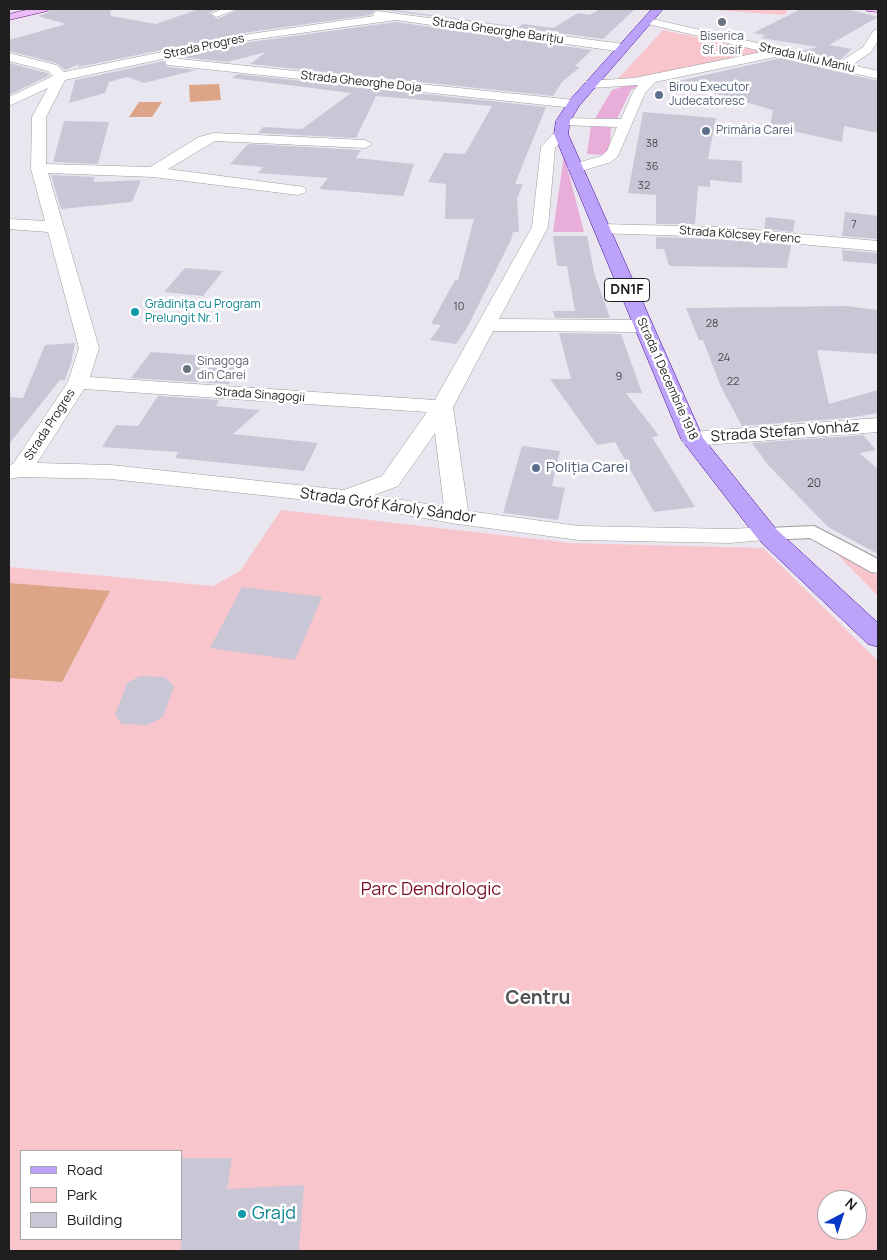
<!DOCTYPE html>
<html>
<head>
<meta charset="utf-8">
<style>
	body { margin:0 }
	#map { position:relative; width:887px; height:1260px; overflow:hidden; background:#eae6f0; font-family:Manrope,sans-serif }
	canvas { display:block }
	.frame { position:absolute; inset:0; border:10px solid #1f1f1f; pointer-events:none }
	.legend { position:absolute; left:20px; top:1150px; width:162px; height:90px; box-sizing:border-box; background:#fff; border:1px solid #a5a5a5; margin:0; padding:6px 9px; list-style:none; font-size:15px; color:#1f1f1f }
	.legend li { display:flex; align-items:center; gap:10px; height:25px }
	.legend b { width:25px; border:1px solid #a5a5a5 }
	.north { position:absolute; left:817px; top:1190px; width:50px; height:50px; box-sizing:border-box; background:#fff; border:1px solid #a5a5a5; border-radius:50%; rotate:40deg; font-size:14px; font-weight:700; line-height:20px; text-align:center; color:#1f1f1f }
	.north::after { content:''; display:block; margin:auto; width:18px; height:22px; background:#0737c7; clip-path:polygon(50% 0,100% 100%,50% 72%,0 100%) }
</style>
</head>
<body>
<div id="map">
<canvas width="887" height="1260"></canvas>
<div class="frame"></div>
<ul class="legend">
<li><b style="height:6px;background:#bda2f9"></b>Road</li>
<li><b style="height:14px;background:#f8c5cd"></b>Park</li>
<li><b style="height:14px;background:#c9c6d6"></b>Building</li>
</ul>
<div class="north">N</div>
</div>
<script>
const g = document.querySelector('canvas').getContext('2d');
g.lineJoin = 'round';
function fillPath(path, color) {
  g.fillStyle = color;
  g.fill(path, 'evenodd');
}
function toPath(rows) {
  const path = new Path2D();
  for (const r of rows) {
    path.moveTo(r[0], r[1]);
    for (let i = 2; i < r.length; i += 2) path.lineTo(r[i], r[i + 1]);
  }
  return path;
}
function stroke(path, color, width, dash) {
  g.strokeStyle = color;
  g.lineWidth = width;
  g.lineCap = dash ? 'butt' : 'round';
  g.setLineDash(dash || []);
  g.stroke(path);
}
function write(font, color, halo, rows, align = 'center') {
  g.font = font + ' Manrope,sans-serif';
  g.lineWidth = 5;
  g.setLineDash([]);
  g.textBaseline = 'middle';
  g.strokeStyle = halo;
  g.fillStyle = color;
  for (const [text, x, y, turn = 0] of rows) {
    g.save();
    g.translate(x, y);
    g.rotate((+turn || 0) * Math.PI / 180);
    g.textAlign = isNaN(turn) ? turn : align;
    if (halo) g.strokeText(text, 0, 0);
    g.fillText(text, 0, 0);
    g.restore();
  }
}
fillPath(toPath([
	[636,83,645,83,631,90,616,121,594,120,612,90],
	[591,126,611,127,609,155,587,154],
	[564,155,584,232,553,232]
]), '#e8aed9');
fillPath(toPath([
	[700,9,787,9,785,15],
	[663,30,764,52,644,78,616,81],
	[281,510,571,543,763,548,878,661,878,1251,9,1251,9,567,213,586,240,571],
	[21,1151,181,1151,181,1239,21,1239],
	[827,1200,857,1200,857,1230,827,1230],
	[832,549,878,576,878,596]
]), '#f8c5cd');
fillPath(toPath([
	[219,84,221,100,190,102,189,85],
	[139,102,162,102,152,117,129,117],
	[9,583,110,591,62,682,9,678]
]), '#dca587');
fillPath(toPath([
	[50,9,110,9,111,16,156,24,199,9,218,9,209,13,217,19,240,9,389,9,519,27,523,24,553,28,578,13,590,15,600,9,635,9,603,39,377,9,370,15,250,32,78,67,79,64,65,70,56,63,9,51,9,40,66,24,38,16,47,13],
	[801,9,851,10,878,17,829,45,852,49,840,60,800,51,818,47,761,38,765,35,753,33],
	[396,22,592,50,575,66,580,67,562,82,553,96,250,64,266,52,227,62,180,57,250,42],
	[781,58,878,81,878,133,844,126,842,142,770,126,773,110,674,82],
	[164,61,167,67,196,70,144,83,127,77,109,82,105,93,69,103,75,80],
	[9,63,47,73,50,75,9,95],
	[237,74,546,107,515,184,523,184,517,199,519,232,513,232,511,240,467,328,456,344,430,340,441,325,431,324,455,280,458,280,474,219,445,219,446,184,428,182,444,153,465,154,492,106,376,96,356,138,258,133,263,127,302,129,351,93,232,78],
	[643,112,716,118,708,159,742,161,742,183,710,180,710,187,698,186,695,224,656,224,656,195,628,193],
	[64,121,109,122,98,164,53,162],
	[248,144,361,150,356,158,414,164,403,196,319,189,328,178,258,173,263,167,230,164],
	[51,175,95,177,93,182,141,180,132,202,61,209],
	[845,212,878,216,878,239,842,236],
	[766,217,795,220,793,232,764,229],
	[553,236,587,236,595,276,610,318,555,318,553,311,575,311,567,266,557,266],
	[656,237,720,239,791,245,787,268,669,266,664,249,656,249],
	[842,250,878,253,878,264,843,261],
	[185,268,223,271,203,296,164,292],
	[846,306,878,310,878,354,817,350,829,404,878,390,878,413,848,418,742,426,721,387,703,340,699,340,686,308],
	[559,333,621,334,642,393,626,393,659,436,652,437,695,507,654,512,615,442,597,445,550,379,571,379],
	[75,343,71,363,65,380,60,380,9,444,9,397,23,398,45,345],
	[151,352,222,357,244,359,229,384,131,378],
	[158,396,219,400,216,406,260,410,233,434,318,443,304,471,175,458,178,452,102,447,116,425,138,426],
	[863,435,876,450,859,453,878,469,878,554,828,527,768,465,752,443],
	[522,446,560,451,552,486,565,488,558,520,503,513],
	[242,587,322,597,295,660,210,648],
	[140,676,165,677,174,686,163,717,148,725,122,724,115,715,127,683],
	[181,1158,232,1158,227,1189,304,1185,299,1251,181,1251]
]), '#c9c6d6');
const pedestrian = toPath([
	[814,526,878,559,878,573,871,572,810,538,767,540,760,538,757,534,760,530,767,528,814,526]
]);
const minor = toPath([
	[222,9,238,9,216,17,211,14,222,9],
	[377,11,623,44,629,48,623,52,396,20,250,40,65,80,46,117,46,164,150,167,199,137,214,133,365,140,372,144,365,148,215,141,168,169,304,187,306,190,304,193,298,195,153,177,48,173,99,348,90,377,435,400,532,227,541,147,556,131,561,130,568,134,555,148,548,227,499,319,642,320,649,322,652,326,649,330,642,332,493,331,453,407,468,511,579,526,730,529,767,527,776,529,779,534,776,539,730,543,579,540,457,524,345,504,111,479,21,477,9,479,9,465,13,464,68,382,79,348,48,232,9,229,9,219,45,221,31,169,32,117,48,88,9,106,9,97,53,76,48,71,9,61,9,53,56,65,64,72,250,34,374,16,372,14,377,11],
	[84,389,427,412,382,476,344,490,111,465,37,463,84,389],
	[435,433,444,507,374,495,398,486,435,433],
	[781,48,785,49,785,55,655,82,645,93,618,156,611,162,575,173,567,168,570,165,601,156,607,151,617,127,563,125,558,124,556,121,558,118,621,119,633,92,638,85,591,88,585,84,586,81,634,78,781,48],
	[171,58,574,100,581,104,574,108,167,65,165,62,171,58],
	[602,224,720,227,878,241,878,251,720,237,596,233,594,229,596,225,602,224],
	[878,418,878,432,692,446,684,444,681,439,684,434,692,432,878,418]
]);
const tertiary = toPath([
	[648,18,840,62,863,47,874,30,878,29,878,41,871,52,852,65,878,71,878,79,644,23,644,19,648,18]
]);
const secondary = toPath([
	[30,9,48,9,47,11,9,20,9,14,30,9],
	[866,9,878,9,878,12,867,11,866,9]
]);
const primary = toPath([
	[652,9,663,9,579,106,570,121,568,134,703,438,776,529,878,623,878,647,868,644,758,539,681,439,554,134,556,121,569,101,652,9]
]);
stroke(pedestrian, '#9c9c9c', 2);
stroke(minor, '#9c9c9c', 1);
stroke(tertiary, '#9c9c9c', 1);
stroke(secondary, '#640974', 1);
stroke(primary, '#410595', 1);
fillPath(pedestrian, '#fff');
fillPath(minor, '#fff');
fillPath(tertiary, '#fff');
fillPath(secondary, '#ebbcf7');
fillPath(primary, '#bda2f9');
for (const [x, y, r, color] of [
	[722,22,5,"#6b7280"],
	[659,95,5,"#5c6f8a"],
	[706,131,5,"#5c6f8a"],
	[135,312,5,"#0f9aa8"],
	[187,369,5,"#6b7280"],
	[536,468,5,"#5c6f8a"],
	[242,1214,5,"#0f9aa8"]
]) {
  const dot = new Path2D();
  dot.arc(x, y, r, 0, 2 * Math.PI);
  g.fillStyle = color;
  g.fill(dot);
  stroke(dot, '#fff', 2);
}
write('11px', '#4a494d', null, [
	["38",652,144],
	["36",652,167],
	["32",644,186],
	["7",854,225],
	["10",459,307],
	["28",712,324],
	["24",724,358],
	["9",619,377],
	["22",733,382]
]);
write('12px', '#1f1f1f', '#fff', [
	["Strada Gheorghe Barițiu",498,31,8],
	["Strada Progres",204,47,-12],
	["Strada Iuliu Maniu",807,58,13],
	["Strada Gheorghe Doja",361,82,6],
	["Strada Kölcsey Ferenc",740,235,4],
	["Strada 1 Decembrie 1918",667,379,66],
	["Strada Sinagogii",260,395,4],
	["Strada Progres",50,425,-57]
]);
write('12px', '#5b616d', '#fff', [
	["Biserica",722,37],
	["Sf. Iosif",722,51],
	["Sinagoga",197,362,"left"],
	["din Carei",197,376,"left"]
]);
write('12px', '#4e5e75', '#fff', [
	["Birou Executor",669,88],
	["Judecatoresc",669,102],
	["Primăria Carei",716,131]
], 'left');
write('12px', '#0d838f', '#fff', [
	["Grădinița cu Program",145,305],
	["Prelungit Nr. 1",145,319]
], 'left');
write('12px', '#4a494d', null, [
	["20",814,484]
]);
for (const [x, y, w] of [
	[627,290,45]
]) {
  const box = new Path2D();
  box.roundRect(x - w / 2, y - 11.5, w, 23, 4);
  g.fillStyle = '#fff';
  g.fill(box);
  stroke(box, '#1f1f1f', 1);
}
write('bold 14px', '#1f1f1f', null, [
	["DN1F",627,290]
]);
write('15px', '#1f1f1f', '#fff', [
	["Strada Stefan Vonház",785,432,-4],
	["Strada Gróf Károly Sándor",388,506,8]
]);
write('15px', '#4e5e75', '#fff', [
	["Poliția Carei",546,468]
], 'left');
write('18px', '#7b0f21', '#fff', [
	["Parc Dendrologic",431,890]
]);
write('18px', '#0d838f', '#fff', [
	["Grajd",252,1214]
], 'left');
write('bold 19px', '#525252', '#fff', [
	["Centru",538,999]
]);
</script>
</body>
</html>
